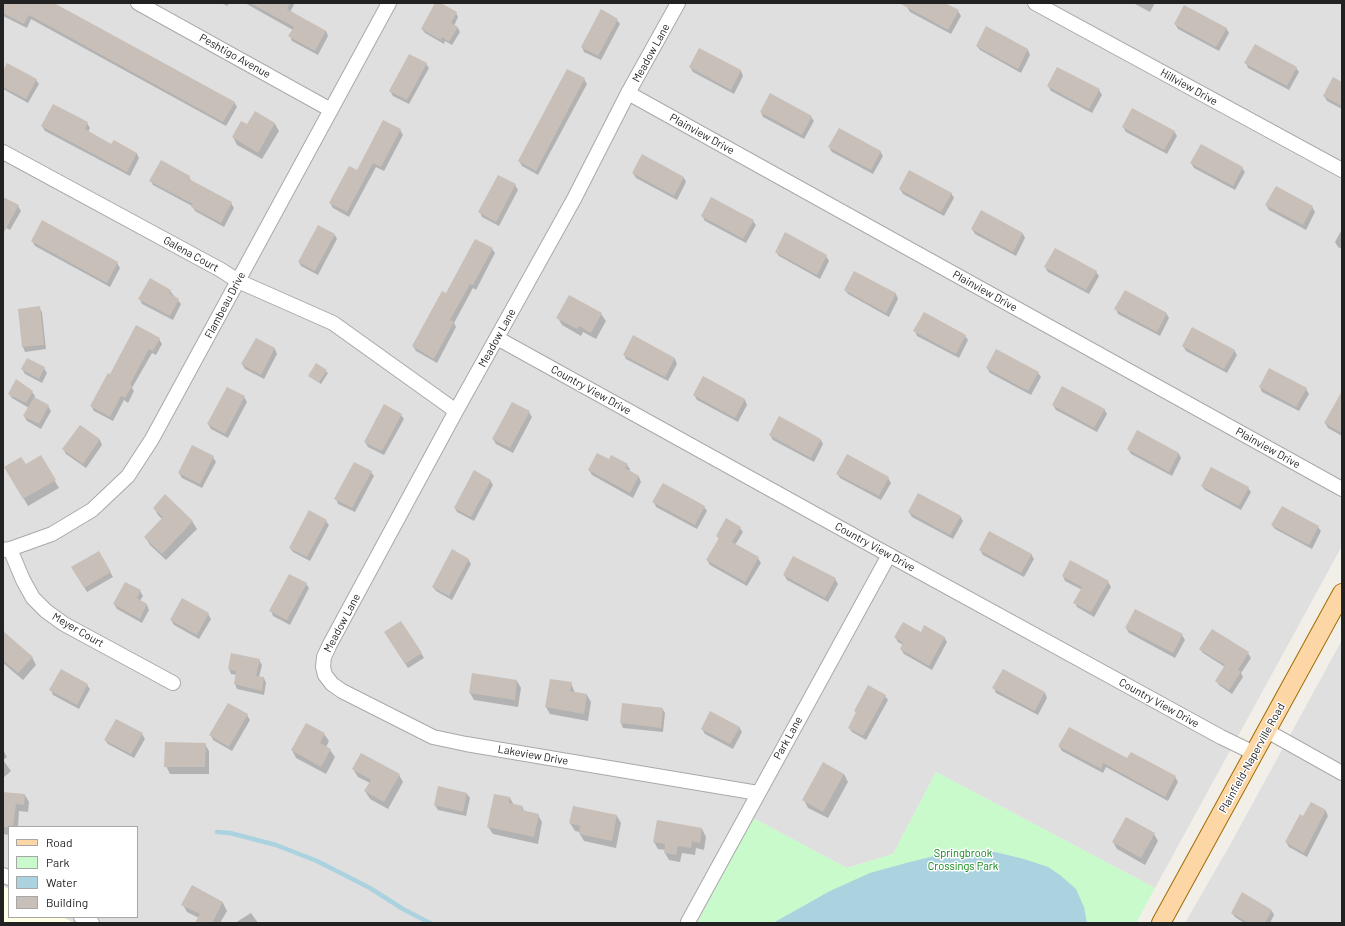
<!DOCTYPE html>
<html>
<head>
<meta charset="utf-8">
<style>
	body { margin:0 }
	#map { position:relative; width:1345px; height:926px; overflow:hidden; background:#f2efe9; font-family:Barlow,sans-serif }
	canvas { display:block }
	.frame { position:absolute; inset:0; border:4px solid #222; pointer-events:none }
	.legend { position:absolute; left:8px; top:826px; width:130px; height:92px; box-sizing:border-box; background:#fff; border:1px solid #a7a7a7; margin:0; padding:5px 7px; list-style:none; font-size:12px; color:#222 }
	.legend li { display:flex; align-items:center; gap:8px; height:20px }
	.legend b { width:20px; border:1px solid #a7a7a7 }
</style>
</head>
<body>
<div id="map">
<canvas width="1345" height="926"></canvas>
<div class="frame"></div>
<ul class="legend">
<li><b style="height:5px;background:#fcd6a4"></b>Road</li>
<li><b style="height:11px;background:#c8facc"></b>Park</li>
<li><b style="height:11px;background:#aad3df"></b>Water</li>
<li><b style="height:11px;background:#c7bfb8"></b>Building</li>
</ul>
</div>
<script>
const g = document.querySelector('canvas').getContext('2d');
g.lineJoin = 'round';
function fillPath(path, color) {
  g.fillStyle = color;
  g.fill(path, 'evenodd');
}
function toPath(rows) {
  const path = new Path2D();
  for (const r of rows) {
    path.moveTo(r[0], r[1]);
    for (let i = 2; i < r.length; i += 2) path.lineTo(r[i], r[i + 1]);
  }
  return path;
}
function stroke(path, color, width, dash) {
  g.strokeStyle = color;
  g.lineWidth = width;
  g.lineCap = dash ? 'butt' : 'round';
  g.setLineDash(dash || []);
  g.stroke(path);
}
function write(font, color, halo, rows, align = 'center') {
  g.font = font + ' Barlow,sans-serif';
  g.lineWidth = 3;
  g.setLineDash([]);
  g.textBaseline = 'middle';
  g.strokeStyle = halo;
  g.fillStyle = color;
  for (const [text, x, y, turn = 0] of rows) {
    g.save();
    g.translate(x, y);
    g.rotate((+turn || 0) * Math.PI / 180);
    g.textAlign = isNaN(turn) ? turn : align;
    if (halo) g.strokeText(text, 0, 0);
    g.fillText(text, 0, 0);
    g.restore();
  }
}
fillPath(toPath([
	[3,3,1342,3,1342,546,1155,888,936,772,893,854,847,868,753,818,697,923,3,923],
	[9,827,137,827,137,917,9,917],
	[1342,640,1342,923,1185,923,1231,843]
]), '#e0dfdf');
fillPath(toPath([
	[3,886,9,889,9,917,63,917,74,923,3,923]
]), '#ffffe5');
fillPath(toPath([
	[936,772,1155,888,1136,923,697,923,753,818,847,868,893,854]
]), '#c8facc');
fillPath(toPath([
	[968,851,995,852,1024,859,1048,867,1060,875,1076,889,1084,907,1087,923,773,923,830,891,870,873,906,863,942,854]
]), '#aad3df');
fillPath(toPath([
	[3,3,53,3,234,102,237,107,226,126,31,19,27,28,3,16],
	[222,3,229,3,227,6],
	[245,3,293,3,294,5,290,12,326,31,328,36,318,55,292,41,290,36,293,30],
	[436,3,456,13,458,17,454,26,458,28,460,32,452,45,445,41,444,44,425,33,422,29],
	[909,3,943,3,958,11,961,16,951,34,910,12,907,7],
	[1133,3,1155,3,1150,12],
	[617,20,620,24,601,60,584,52,582,47],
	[1175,24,1226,28,1229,33,1219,51,1178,29],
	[986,28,1028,50,1030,55,1021,73,980,50,977,46],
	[700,49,741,71,743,76,734,94,693,72,690,67],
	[1246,63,1296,68,1299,72,1289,90,1248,68],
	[426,64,429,68,409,104,393,96,390,91],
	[3,73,36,80,39,84,28,103,3,89],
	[584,79,587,84,538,175,522,166,519,161],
	[1342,83,1342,109,1327,101,1324,96],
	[1048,86,1099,90,1102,95,1092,113,1051,91],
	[255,112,275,124,279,131,262,159,237,145,233,137,247,126],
	[761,112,811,117,814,121,804,139,763,117],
	[87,123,90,128,88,132,112,145,114,141,137,154,139,158,130,176,45,131,42,126],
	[1123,127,1174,131,1177,136,1167,154,1126,132],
	[400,130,403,135,384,171,376,167,349,217,333,208,330,203,357,171],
	[829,147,880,151,883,156,873,174,832,152],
	[1191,163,1242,168,1245,172,1235,190,1194,168],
	[633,173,684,178,686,182,677,200,636,178],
	[189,177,192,182,231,203,234,208,224,227,195,211,192,206,153,185,151,181],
	[515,185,518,190,499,226,482,217,480,212],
	[1276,188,1312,207,1315,212,1306,230,1269,210,1266,205],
	[900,189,951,193,954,198,944,216,903,194],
	[3,198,18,206,21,211,10,230,3,226],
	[702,216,753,221,756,225,746,243,705,221],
	[972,229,1023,234,1025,238,1016,256,975,234],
	[1342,229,1342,249,1338,247,1335,242],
	[786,234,826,256,829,261,820,279,779,256,776,252],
	[335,235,337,239,318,275,301,266,299,262],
	[32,241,117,263,120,268,110,287,35,246],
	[492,249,495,253,476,290,473,288,454,323,456,327,437,363,416,351,413,346,447,295],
	[1045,267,1096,272,1099,276,1089,294,1048,272],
	[855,272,896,294,898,299,889,317,848,294,845,290],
	[170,291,181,304,173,320,142,304,140,299],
	[39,308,42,312,46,349,25,352,23,347],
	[1116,309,1166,313,1169,318,1160,336,1118,314],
	[601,314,606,321,596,339,583,332,581,336,562,325,558,318],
	[915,331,965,336,968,340,959,358,917,336],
	[633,337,675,359,677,364,668,381,626,359,624,355],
	[159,339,162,344,156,355,152,353,132,388,134,391,128,403,124,400,113,421,94,411,91,406,110,375],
	[256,339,275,349,277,354,264,379,245,369,242,364],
	[1183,346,1234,350,1237,355,1227,373,1186,351],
	[316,365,328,373,321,384,309,376],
	[44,368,47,373,42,383,25,374,22,369],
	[987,368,1038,373,1041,377,1031,395,990,373],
	[704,377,745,400,747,405,738,422,697,400,694,395],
	[1260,387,1306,389,1309,394,1299,411,1262,392],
	[32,392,35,396,34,398,48,406,51,411,41,429,27,421,24,416,29,408,12,398,9,394],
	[244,397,247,402,228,438,211,429,208,424],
	[1053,405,1104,409,1107,414,1097,432,1056,410],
	[1342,409,1342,436,1328,428,1325,423],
	[529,412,532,417,513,453,496,444,493,439],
	[401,415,404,419,384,455,368,447,365,442],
	[80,426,100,440,102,445,86,468,66,454,63,449],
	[1137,432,1179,454,1181,458,1172,476,1131,454,1128,449],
	[770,435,821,440,823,444,814,462,773,440],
	[40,457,59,488,28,506,6,467,25,465],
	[213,457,216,462,202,488,182,478,179,473],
	[609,460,627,465,630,469,629,471,639,477,641,482,633,498,592,475,589,470],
	[371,472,374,476,355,512,338,504,336,499],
	[837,473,888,478,891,483,881,500,840,478],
	[490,480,493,485,474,521,457,512,455,508],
	[1202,486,1248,488,1251,492,1241,510,1205,490],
	[654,502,704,507,707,511,697,529,656,507],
	[154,508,192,521,197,529,166,560,150,545,145,537,162,519,158,515],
	[909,512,960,516,963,521,953,539,912,517],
	[326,521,329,525,310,561,293,552,290,548],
	[1272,525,1318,527,1321,531,1312,549,1275,529],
	[740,528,743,532,735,545,758,558,761,563,747,586,710,565,707,560,719,539,717,536],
	[980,550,1031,554,1034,559,1024,577,983,555],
	[99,553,113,577,87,592,73,568],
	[468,559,471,564,452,600,436,591,433,587],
	[784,575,835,579,838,584,828,602,787,580],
	[1063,576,1108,582,1111,587,1094,617,1077,607,1075,603,1082,590,1065,581],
	[306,584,309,588,290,625,273,616,271,611],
	[140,591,143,596,140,601,147,605,149,610,142,623,117,609,114,604],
	[208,614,211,619,199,639,174,625,171,620],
	[1126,628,1182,635,1185,640,1175,658,1129,633],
	[3,632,32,657,36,665,23,680,3,663],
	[921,633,944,637,947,642,932,670,904,654,901,649,903,645,898,642,895,637],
	[388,637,421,653,424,658,408,668],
	[1200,649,1248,653,1251,658,1241,673,1243,677,1232,694,1219,685,1216,681,1225,667,1203,653],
	[259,660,262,665,259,677,264,678,266,683,264,695,237,689,235,684,237,675,231,674,229,669],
	[517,681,521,688,518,707,474,700,470,693],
	[571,683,575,693,587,695,591,702,588,721,550,714,546,707],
	[87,685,90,689,79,709,53,695,51,690],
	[994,688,1045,693,1047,698,1038,715,996,693],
	[885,696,888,700,866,740,852,732,849,728,857,714,855,711],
	[623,704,662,708,665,713,663,732,623,728,621,723],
	[247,715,250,720,232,751,213,740,211,735],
	[739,727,742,732,733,749,705,734,702,729],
	[142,734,145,739,134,758,108,744,105,740],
	[324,734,329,741,326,747,330,750,335,757,326,774,296,758,292,750],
	[205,744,209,751,209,774,170,774,166,766],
	[1059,746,1128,760,1175,777,1178,782,1168,801,1106,767,1103,773,1062,751],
	[3,750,7,757,3,760,11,771,3,778],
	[353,769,399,775,403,782,388,809,370,799,365,791,370,783,358,777],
	[844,774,848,782,828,818,808,808,804,800],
	[439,788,467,794,470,798,466,816,438,810,435,805],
	[3,793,25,795,29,802,28,812,19,811,18,827,9,827,9,835,3,834],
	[510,798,514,805,522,807,525,812,538,815,542,822,538,844,493,834,488,827],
	[1311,803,1326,811,1328,816,1307,857,1289,847,1286,842,1304,817],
	[574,807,617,816,621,823,616,848,584,841,580,834,580,832,575,831,570,823],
	[702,829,706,837,704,850,696,848,695,855,682,853,680,862,669,860,665,853,665,850,658,849,654,842],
	[1154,834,1158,841,1145,865,1117,849,1113,842],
	[192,887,223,903,227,911,220,923,196,923,199,918,187,912,183,905],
	[1272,911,1274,915,1270,923,1244,923,1235,917,1232,913],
	[251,913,258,923,235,923]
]), '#0003');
stroke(toPath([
	[217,832,230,833,276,845,317,861,370,888,403,909,430,923]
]), '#aad3df', 4.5);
fillPath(toPath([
	[3,3,54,3,235,102,223,122,29,15,24,24,3,13],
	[250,3,290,3,287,9,326,31,315,51,288,36,294,27],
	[435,3,441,3,457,12,451,23,458,27,449,42,442,37,441,40,421,29],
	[899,3,945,3,959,10,948,30],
	[1184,5,1227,28,1216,47,1174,24],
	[601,9,618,19,598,56,581,47],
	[986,26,1028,49,1018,69,976,46],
	[1255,44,1297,67,1287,86,1244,63],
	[699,48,741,70,731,90,689,67],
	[409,54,427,63,407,100,389,91],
	[7,63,37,79,26,99,3,87,3,71],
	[1057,67,1100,89,1089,109,1047,86],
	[567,69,585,78,536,171,518,161],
	[1333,77,1342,82,1342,106,1323,96],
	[770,93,812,116,802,135,760,112],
	[53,104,88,122,85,129,111,144,114,140,137,153,127,172,41,126],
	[1132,108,1175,131,1164,150,1122,127],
	[255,111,275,123,258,153,232,137,241,121,247,124],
	[383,120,401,129,381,167,373,163,347,212,329,203,349,166,357,170],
	[839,128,881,151,871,170,828,147],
	[1201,144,1243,167,1233,186,1190,163],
	[642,154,684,177,674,196,632,173],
	[161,160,190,176,189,179,232,202,221,223,191,207,193,204,149,181],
	[909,170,952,193,941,212,899,189],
	[498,175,516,184,496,222,478,212],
	[1276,186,1313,206,1303,225,1265,205],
	[3,197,19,205,3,234],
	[711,197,754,220,743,239,701,216],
	[981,210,1023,233,1013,252,971,229],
	[42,220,118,262,107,283,31,241],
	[318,225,335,234,315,271,298,262],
	[785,232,827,255,817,275,775,252],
	[475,239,493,248,473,285,470,284,450,320,454,322,434,359,412,346,442,291,446,293],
	[1055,248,1097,271,1086,290,1044,267],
	[854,271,896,293,886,313,844,290],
	[150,278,171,290,169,293,179,299,170,316,138,299],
	[1125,290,1167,313,1157,332,1114,309],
	[569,295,602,313,591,333,579,326,577,329,556,318],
	[40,306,44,345,22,347,18,309],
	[924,312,966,335,956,354,913,331],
	[136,325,160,338,153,351,149,349,130,384,132,386,125,398,121,396,110,417,90,406,108,373,110,374],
	[1192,327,1235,350,1224,369,1182,346],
	[633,335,675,358,665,377,623,355],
	[256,338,275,348,261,375,241,364],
	[996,349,1039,372,1028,391,986,368],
	[27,358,45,367,39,379,21,369],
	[316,363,327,370,319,383,308,376],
	[1269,368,1307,388,1296,407,1259,387],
	[703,376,745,399,735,418,693,395],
	[16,379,33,391,26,403,8,394],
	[1062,386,1105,409,1094,428,1052,405],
	[227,387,245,396,225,434,207,424],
	[1342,391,1342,433,1324,423],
	[34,397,49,405,39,424,23,416],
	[512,402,530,411,510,448,492,439],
	[384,404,402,414,382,451,364,442],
	[779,416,821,439,811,458,769,435],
	[80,425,100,439,83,464,62,449],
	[1137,430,1179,453,1169,472,1127,449],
	[192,445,214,456,200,484,178,473],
	[597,453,609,459,611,455,628,464,625,468,639,476,630,493,588,470],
	[847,454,889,477,879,496,836,474],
	[41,455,56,480,23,499,4,467,21,457,26,464],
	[354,462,372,471,352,508,334,499],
	[1211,467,1249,487,1239,506,1201,486],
	[474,470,491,480,471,517,454,508],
	[663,483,705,506,695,525,652,502],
	[918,493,961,516,950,535,908,512],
	[165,494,193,521,162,554,144,537,163,517,153,508],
	[1282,506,1319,526,1309,545,1271,525],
	[309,510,327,520,307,557,289,548],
	[726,518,741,527,732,542,759,557,745,582,706,560,719,538,716,536],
	[989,531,1032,554,1021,573,979,550],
	[452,549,469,559,449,596,432,587],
	[99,551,111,572,84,588,71,567],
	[793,556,836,578,825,598,783,575],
	[1070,560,1109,581,1091,612,1073,603,1082,587,1062,576],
	[289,574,307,583,287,620,269,611],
	[125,582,141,590,137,598,147,604,140,619,113,604],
	[182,598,209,613,197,635,170,620],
	[1135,609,1183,634,1173,653,1125,628],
	[401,621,422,653,405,664,384,632],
	[903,622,921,632,924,625,945,637,929,666,900,649,903,643,894,637],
	[1212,629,1249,652,1238,670,1241,672,1229,690,1215,681,1225,665,1199,649],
	[3,631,33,657,18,673,3,660],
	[231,653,260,659,256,676,264,677,262,691,234,684,236,671,228,669],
	[61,669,88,684,77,705,49,690],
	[1003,669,1045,692,1035,711,992,688],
	[472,673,517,680,515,700,469,693],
	[550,679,572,682,570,691,587,694,584,714,545,707],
	[868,685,886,695,863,736,848,728,856,712,854,711],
	[228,703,248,714,229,747,209,735],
	[622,703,663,708,661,728,620,723],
	[710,711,740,727,730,744,701,729],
	[116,719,143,733,131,754,104,740],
	[306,723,325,733,320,743,331,749,321,767,291,750],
	[1069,727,1127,758,1131,752,1176,776,1165,797,1103,763,1101,769,1058,746],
	[165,742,206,743,205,767,164,767],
	[361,753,400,774,384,802,364,791,371,780,352,769],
	[823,762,844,774,823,812,802,800],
	[438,786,467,793,463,812,434,805],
	[3,792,25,794,24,805,16,804,13,827,3,827],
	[494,794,510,797,509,803,523,806,522,810,539,814,534,837,487,827],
	[1311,802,1326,810,1304,853,1285,842,1300,814,1303,816],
	[573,806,617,815,612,841,579,834,580,826,569,823],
	[1126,817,1155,833,1141,858,1112,842],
	[657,820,702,828,700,843,692,841,691,848,678,846,676,855,664,853,665,844,653,842],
	[192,885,223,902,212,923,195,923,200,914,181,905],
	[1242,892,1272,910,1265,923,1249,923,1231,913]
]), '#c7bfb8');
const minor = toPath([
	[138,3,331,110],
	[678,3,628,93,574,199,456,411,330,644,324,657,323,667,325,675,332,684,342,691,433,737,466,744,758,793],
	[1035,3,1342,170],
	[628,93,1342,489],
	[3,152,221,270,238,281,333,323,456,411],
	[497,338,889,555,1221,737,1254,753],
	[10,549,23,580,33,598,46,611,64,624,173,683],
	[3,550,10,549,52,534,92,510,128,476,152,439,389,3],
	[1267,731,1342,773],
	[3,875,9,878],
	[81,917,92,923],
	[688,922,889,555]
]);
const major = toPath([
	[1161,923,1342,593]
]);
stroke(minor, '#a9a9a9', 16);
stroke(major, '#a06b00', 20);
stroke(minor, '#fff', 14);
stroke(major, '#fcd6a4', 18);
write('11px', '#222', '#fff', [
	["Meadow Lane",651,53,-61],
	["Peshtigo Avenue",235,56,29],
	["Hillview Drive",1189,87,29],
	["Plainview Drive",702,134,29],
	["Galena Court",191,254,29],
	["Plainview Drive",985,291,29],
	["Flambeau Drive",225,305,-62],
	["Meadow Lane",497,338,-61],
	["Country View Drive",591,390,29],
	["Plainview Drive",1268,448,29],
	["Country View Drive",875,547,29],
	["Meadow Lane",342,623,-62],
	["Meyer Court",78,630,30],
	["Country View Drive",1159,703,29],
	["Park Lane",788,738,-61],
	["Lakeview Drive",533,755,10],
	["Plainfield-Naperville Road",1252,758,-61]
]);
write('11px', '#0c8416', '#fff', [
	["Springbrook",963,853],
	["Crossings Park",963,866]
]);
</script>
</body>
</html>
